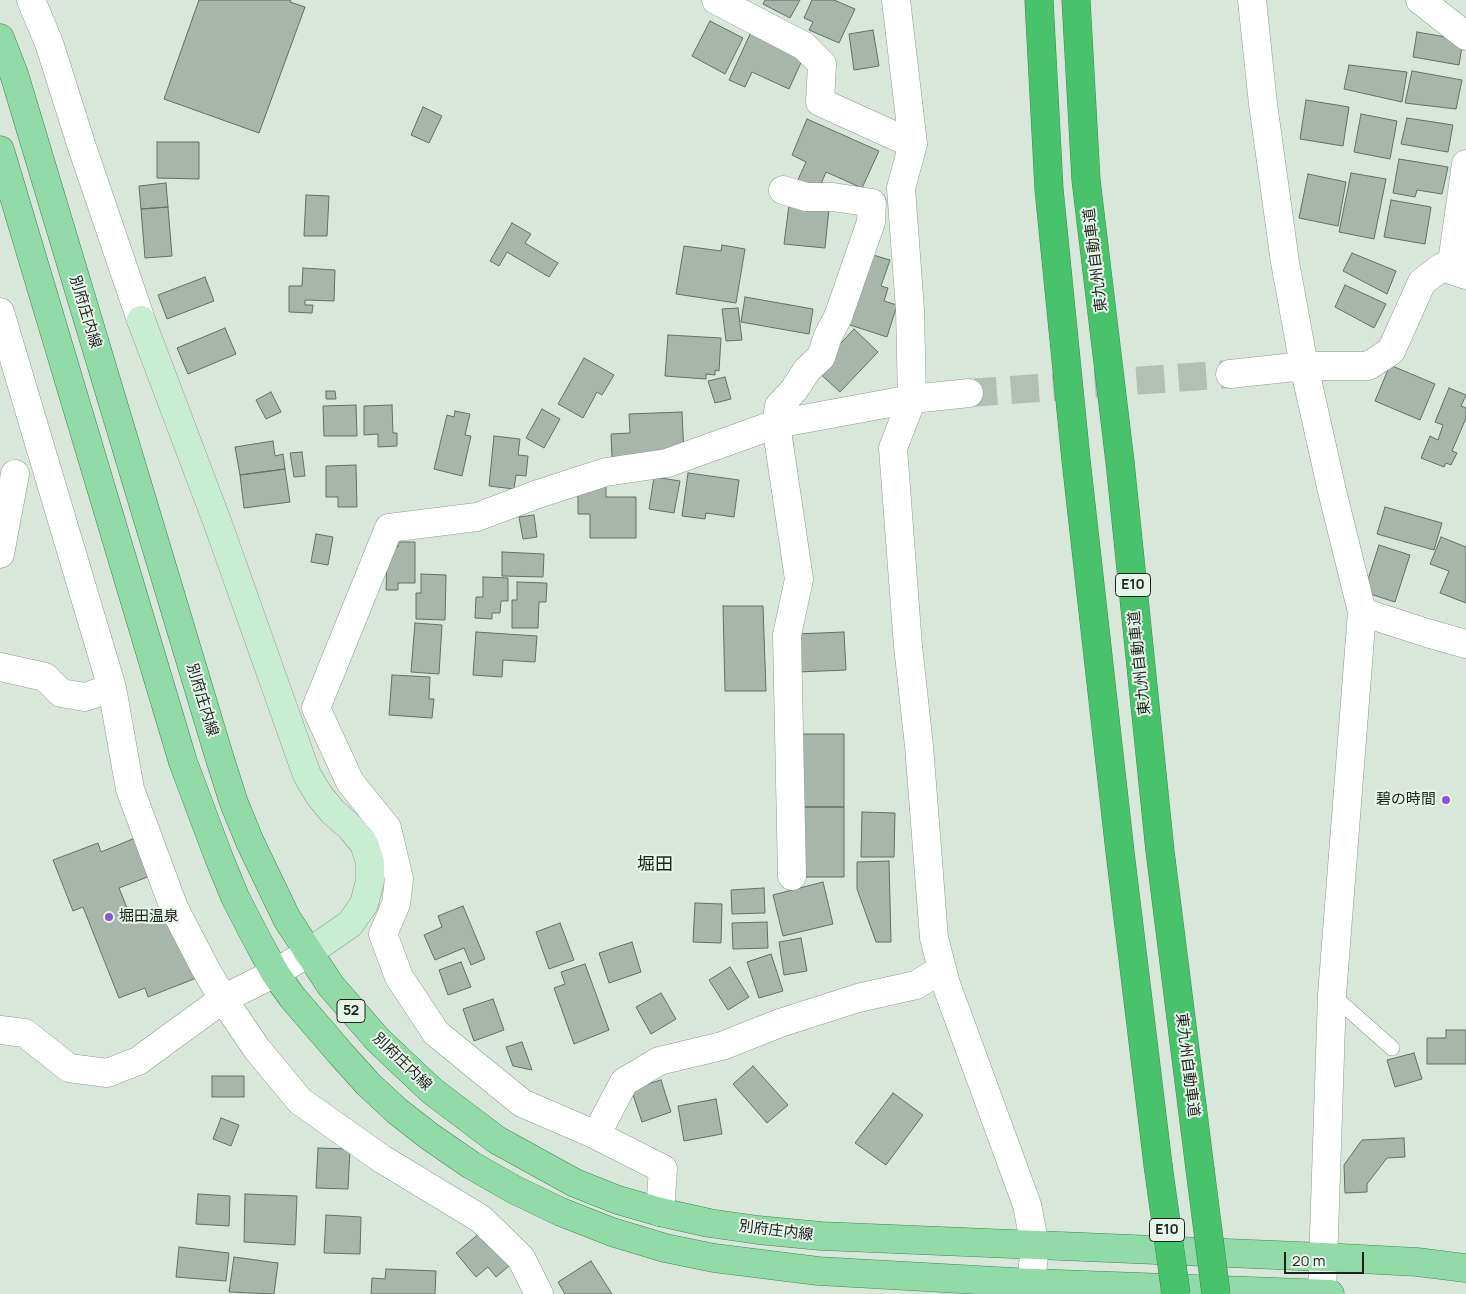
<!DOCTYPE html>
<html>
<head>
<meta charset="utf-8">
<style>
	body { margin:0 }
	#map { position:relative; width:1466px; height:1294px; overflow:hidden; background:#d9e7db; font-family:Manrope,sans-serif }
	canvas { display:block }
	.scale { position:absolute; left:1284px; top:1252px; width:80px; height:22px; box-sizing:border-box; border:2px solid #1c211d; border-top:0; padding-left:6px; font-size:15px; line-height:18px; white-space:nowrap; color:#1c211d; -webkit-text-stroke:4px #e6f5e8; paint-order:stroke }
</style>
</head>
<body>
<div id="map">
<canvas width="1466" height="1294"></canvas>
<div class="scale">20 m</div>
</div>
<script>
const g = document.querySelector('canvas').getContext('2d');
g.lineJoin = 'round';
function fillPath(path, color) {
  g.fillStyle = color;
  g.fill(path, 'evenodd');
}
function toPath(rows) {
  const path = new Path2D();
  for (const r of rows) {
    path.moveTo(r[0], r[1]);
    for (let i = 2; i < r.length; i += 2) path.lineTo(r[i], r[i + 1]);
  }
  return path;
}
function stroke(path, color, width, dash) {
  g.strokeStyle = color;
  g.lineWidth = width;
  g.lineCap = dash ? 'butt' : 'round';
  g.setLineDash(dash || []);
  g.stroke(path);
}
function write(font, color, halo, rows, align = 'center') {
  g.font = font + ' Manrope,"Noto Sans JP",sans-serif';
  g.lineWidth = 4;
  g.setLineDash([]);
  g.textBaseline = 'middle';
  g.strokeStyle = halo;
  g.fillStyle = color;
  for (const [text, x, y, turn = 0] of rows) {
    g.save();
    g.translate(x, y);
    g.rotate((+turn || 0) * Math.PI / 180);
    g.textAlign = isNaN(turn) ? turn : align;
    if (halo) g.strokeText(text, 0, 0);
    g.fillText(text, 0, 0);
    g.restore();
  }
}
const building = toPath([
	[199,0,291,0,290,2,305,7,259,133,164,99,199,0],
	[765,0,800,0,790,18,763,4,765,0],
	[812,0,834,0,855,9,839,43,809,30,813,22,804,18,812,0],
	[710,21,743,38,725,74,692,56,710,21],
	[873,30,879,66,854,70,849,34,873,30],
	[751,32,804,56,789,89,752,72,745,87,729,80,751,32],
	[1417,32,1463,40,1459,65,1413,57,1417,32],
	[1349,65,1407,72,1402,102,1344,89,1349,65],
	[1412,71,1462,80,1456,109,1405,103,1412,71],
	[1306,100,1349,107,1343,146,1300,139,1306,100],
	[423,107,442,116,429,143,411,135,423,107],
	[1361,114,1397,121,1390,159,1354,152,1361,114],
	[1407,118,1453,125,1448,152,1401,144,1407,118],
	[807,119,879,151,862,188,826,172,818,191,797,182,806,162,792,155,807,119],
	[157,142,199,142,199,179,157,178,157,142],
	[1399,159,1448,167,1442,194,1417,190,1415,197,1393,193,1399,159],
	[1351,173,1386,179,1374,239,1339,232,1351,173],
	[1308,174,1346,182,1338,226,1299,218,1308,174],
	[166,183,168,207,141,209,139,186,166,183],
	[306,195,329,196,327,236,304,236,306,195],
	[1391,200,1431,207,1425,244,1384,237,1391,200],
	[789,205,829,209,825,248,784,244,789,205],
	[168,207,172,256,145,258,141,209,168,207],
	[512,223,531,234,525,243,558,263,549,277,507,252,499,266,490,261,512,223],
	[722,245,745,249,736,303,676,294,684,246,721,251,722,245],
	[1352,253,1396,271,1387,294,1343,271,1352,253],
	[870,254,890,260,881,286,888,288,884,301,897,305,887,337,847,324,870,254],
	[303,268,335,270,334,301,305,300,305,305,313,305,312,313,289,312,289,286,302,286,303,268],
	[205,277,214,301,167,319,158,295,205,277],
	[1345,285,1386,304,1374,328,1335,307,1345,285],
	[745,297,813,309,809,334,741,322,745,297],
	[738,308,742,340,726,341,722,309,738,308],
	[225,328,236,354,188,374,177,348,225,328],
	[854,329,878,352,840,392,816,370,854,329],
	[668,335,721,338,719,371,715,370,715,375,706,374,706,379,665,376,668,335],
	[584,358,614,375,602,395,597,392,583,418,558,404,584,358],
	[1390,365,1435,384,1420,420,1375,401,1390,365],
	[725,377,731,399,715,403,708,381,725,377],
	[1449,388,1466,395,1461,406,1466,408,1466,418,1452,451,1457,453,1451,465,1446,463,1444,467,1421,458,1430,436,1438,440,1443,425,1435,422,1449,388],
	[326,391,335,391,336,399,326,399,326,391],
	[271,392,281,412,266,419,256,400,271,392],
	[356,405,357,436,324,436,323,406,356,405],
	[392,405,393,433,397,433,397,446,378,447,378,434,364,435,364,406,392,405],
	[542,409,560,419,544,448,526,438,542,409],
	[455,411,470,414,465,435,471,436,462,476,434,469,447,415,454,417,455,411],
	[682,412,684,454,612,457,611,434,630,433,629,414,682,412],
	[494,436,520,439,518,455,528,456,526,476,516,475,514,489,489,486,494,436],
	[273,441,275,456,283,454,285,469,240,475,235,447,273,441],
	[302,452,305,476,294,477,290,453,302,452],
	[356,465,357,507,338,507,338,497,326,497,326,466,356,465],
	[285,469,290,502,244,508,240,475,285,469],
	[688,473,739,480,734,517,706,513,705,519,682,516,688,473],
	[654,477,680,481,674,513,649,509,654,477],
	[578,486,606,486,606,497,636,497,636,538,590,538,590,514,578,514,578,486],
	[1385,507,1442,523,1434,550,1377,534,1385,507],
	[534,515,537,537,523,539,519,517,534,515],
	[316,534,333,537,328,565,311,562,316,534],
	[1441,537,1466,547,1466,603,1440,593,1449,571,1430,564,1441,537],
	[398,542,415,542,415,583,398,583,398,590,386,590,387,558,392,547,398,547,398,542],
	[1379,545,1410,555,1395,602,1364,592,1379,545],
	[502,552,544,554,543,577,502,576,502,552],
	[421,574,446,575,445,620,416,619,416,593,421,593,421,574],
	[483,577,508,578,508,601,501,601,500,613,492,613,492,619,475,618,476,597,483,597,483,577],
	[517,582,547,583,546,602,539,602,538,628,512,628,512,600,517,600,517,582],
	[723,606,763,606,766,691,725,691,723,606],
	[415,623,442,625,439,674,411,672,415,623],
	[476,632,537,636,535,662,503,660,502,677,473,675,476,632],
	[844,632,846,670,798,672,796,634,844,632],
	[392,675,430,677,429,699,434,699,432,718,389,715,392,675],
	[798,734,844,734,844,807,799,807,798,734],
	[799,807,844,807,844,877,799,877,799,807],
	[862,812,895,813,894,857,861,857,862,812],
	[135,838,150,876,119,888,133,923,163,911,199,977,148,997,145,988,119,998,83,907,73,911,53,860,98,843,101,852,135,838],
	[889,861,891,942,876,942,857,889,857,862,889,861],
	[823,882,833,924,783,936,773,895,823,882],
	[764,888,765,913,732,914,731,890,764,888],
	[695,903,722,904,721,943,693,942,695,903],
	[463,906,485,959,471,965,464,948,435,960,424,935,442,927,438,916,463,906],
	[767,922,768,948,733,949,732,923,767,922],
	[560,923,574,960,549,969,536,932,560,923],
	[801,938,807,971,784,975,779,942,801,938],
	[632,942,641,972,609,983,599,953,632,942],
	[771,954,783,991,759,998,747,962,771,954],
	[461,962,471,987,448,995,439,970,461,962],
	[585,964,609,1030,574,1044,554,988,565,984,561,972,585,964],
	[730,967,749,997,728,1010,709,980,730,967],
	[661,993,676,1019,651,1034,636,1007,661,993],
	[493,999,504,1030,474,1041,463,1009,493,999],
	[1446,1030,1466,1030,1466,1064,1427,1064,1427,1038,1446,1038,1446,1030],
	[522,1042,532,1070,513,1066,506,1047,522,1042],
	[1414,1053,1422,1079,1395,1087,1387,1060,1414,1053],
	[753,1066,788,1105,767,1123,733,1084,753,1066],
	[212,1076,244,1076,244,1097,212,1097,212,1076],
	[661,1080,671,1112,642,1122,631,1089,661,1080],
	[893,1093,923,1115,886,1165,855,1143,893,1093],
	[716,1099,722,1134,684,1141,678,1106,716,1099],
	[221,1118,239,1125,231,1146,213,1139,221,1118],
	[1404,1138,1405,1157,1387,1158,1367,1184,1367,1192,1345,1193,1344,1165,1362,1140,1404,1138],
	[318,1148,350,1149,348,1189,316,1188,318,1148],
	[198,1194,230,1196,229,1226,196,1224,198,1194],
	[245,1194,297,1196,295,1245,244,1242,245,1194],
	[326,1215,361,1217,360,1254,324,1253,326,1215],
	[481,1232,509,1266,496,1277,488,1267,476,1277,456,1253,481,1232],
	[179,1247,229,1253,226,1281,176,1277,179,1247],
	[234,1257,278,1263,274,1294,229,1292,234,1257],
	[591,1261,612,1294,565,1294,558,1282,591,1261],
	[386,1269,436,1271,435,1294,371,1294,372,1278,385,1279,386,1269]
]);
fillPath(building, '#a8b5aa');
stroke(building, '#636f65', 1);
stroke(toPath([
	[969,393,1230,374]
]), '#b3bfb5', 28, [28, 14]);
const lane = toPath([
	[1332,995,1392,1048]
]);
const street = toPath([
	[31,0,49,43,82,147,141,320],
	[716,0,804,46,822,64,820,102,913,144],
	[896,0,913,144,901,188,910,310,912,399,893,448,908,646,919,746,934,938,946,984,1027,1205,1035,1246,1031,1283],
	[1252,0,1263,104,1285,262,1304,366,1332,491,1362,612,1332,995,1322,1294],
	[1420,0,1466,36],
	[783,190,806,197,833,197,872,203,871,222,838,317,828,336,821,357,807,370,794,390,779,406,776,424,799,579,787,635,792,876],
	[1451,270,1466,164],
	[0,312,112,688,130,789,174,908,205,968,223,999,257,1049,300,1101,382,1159,481,1219,521,1258,539,1294],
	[1230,374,1304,366,1368,366,1391,351,1422,282,1442,267,1466,275],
	[0,554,15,474],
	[1362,612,1427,633,1466,644],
	[0,667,45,677,61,693,85,697,112,688],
	[0,1030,25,1033,69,1068,107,1073,138,1061,223,999,275,973,308,953],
	[596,1135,624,1082,659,1061,722,1046,780,1023,858,998,916,985,942,969],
	[660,1212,663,1169,596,1135,522,1103,436,1033,399,977,383,934,396,904,399,879,387,828,350,782,316,708,389,528,477,517,538,494,606,472,667,463,776,424,912,399,969,393]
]);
const secondary = toPath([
	[141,320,218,524,307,775,319,795,332,811,351,828,364,844,370,862,370,881,364,904,350,924,308,953]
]);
const primary = toPath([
	[0,38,14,74,219,756,234,803,250,842,287,919,331,986,378,1040,432,1091,497,1140,575,1183,618,1200,660,1212,709,1223,758,1230,821,1236,1323,1257,1417,1262,1466,1268],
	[0,150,183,762,219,858,235,897,255,936,275,973,292,997,341,1054,368,1084,397,1111,429,1136,471,1165,515,1190,561,1212,612,1232,665,1248,714,1258,818,1271,1031,1283,1330,1294]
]);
const highway = toPath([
	[1039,0,1049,189,1076,460,1120,852,1158,1165],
	[1076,0,1086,180,1120,462,1160,851,1200,1169]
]);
stroke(lane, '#8d9a8f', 16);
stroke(street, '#8d9a8f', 29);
stroke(secondary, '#8d9a8f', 29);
stroke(primary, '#398a50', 29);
stroke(highway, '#398a50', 29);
stroke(lane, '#fff', 15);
stroke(street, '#fff', 28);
stroke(secondary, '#c8edd3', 28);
stroke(primary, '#92daa7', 28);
stroke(highway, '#49c26c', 28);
const highwayBridge = toPath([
	[1158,1165,1176,1294],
	[1200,1169,1216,1294]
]);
stroke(highwayBridge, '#398a50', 29, []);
stroke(highwayBridge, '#49c26c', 28);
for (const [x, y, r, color] of [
	[1446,800,5,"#8957cf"],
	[109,917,5,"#8957cf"]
]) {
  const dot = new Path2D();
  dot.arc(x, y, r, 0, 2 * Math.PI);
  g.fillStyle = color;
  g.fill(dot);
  stroke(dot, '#e6f5e8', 2);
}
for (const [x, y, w] of [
	[1133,585,35],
	[351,1011,28],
	[1167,1230,35]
]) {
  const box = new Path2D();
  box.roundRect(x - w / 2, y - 11.5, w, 23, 4);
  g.fillStyle = '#e6f5e8';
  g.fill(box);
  stroke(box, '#1c211d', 1);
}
write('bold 14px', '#1c211d', null, [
	["E10",1133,585],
	["52",351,1011],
	["E10",1167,1230]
]);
write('15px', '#1c211d', '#e6f5e8', [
	["東九州自動車道",1096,260,-97],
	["別府庄内線",85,312,73],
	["東九州自動車道",1140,663,-96],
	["別府庄内線",202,700,73],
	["別府庄内線",402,1062,44],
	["東九州自動車道",1187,1065,83],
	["別府庄内線",776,1231,7]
]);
write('15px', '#1c211d', '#e6f5e8', [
	["碧の時間",1436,800],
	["堀田温泉",119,917,"left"]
], 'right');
write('18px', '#1c211d', '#e6f5e8', [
	["堀田",655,865]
]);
</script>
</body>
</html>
